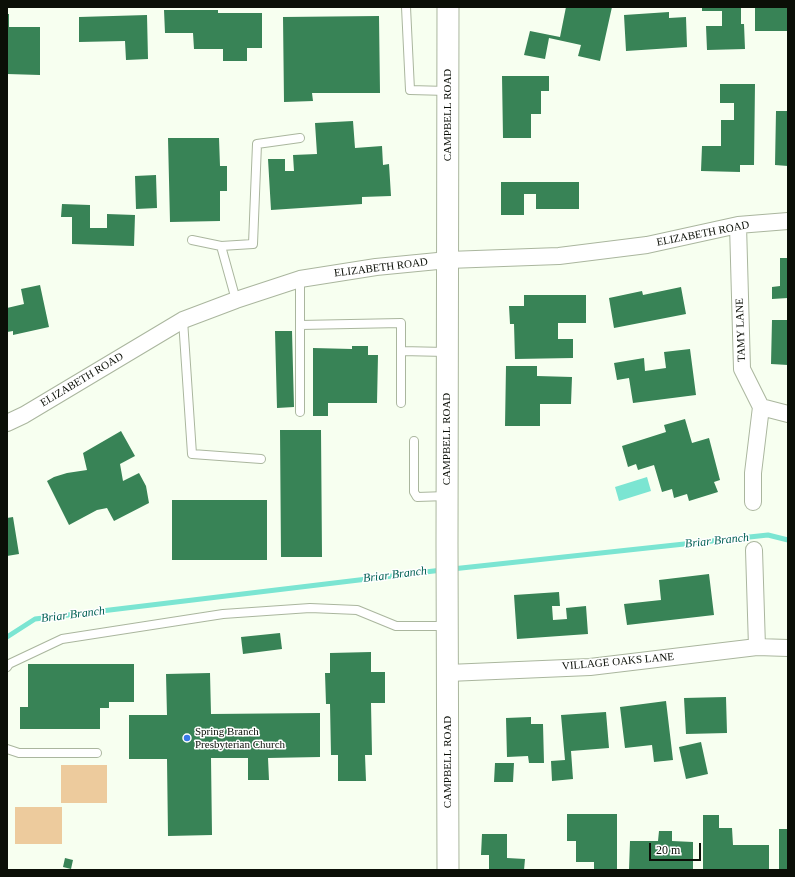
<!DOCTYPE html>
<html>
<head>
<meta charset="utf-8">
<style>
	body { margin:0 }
	#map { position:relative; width:795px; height:877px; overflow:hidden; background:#f7fff0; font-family:"Times New Roman",serif }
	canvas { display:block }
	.frame { position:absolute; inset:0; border:8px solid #0b0f07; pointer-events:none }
	.scale { position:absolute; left:649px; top:843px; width:52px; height:18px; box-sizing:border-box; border:2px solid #0b0f07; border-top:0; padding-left:5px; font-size:12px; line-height:14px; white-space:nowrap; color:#0b0f07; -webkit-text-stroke:3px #fff; paint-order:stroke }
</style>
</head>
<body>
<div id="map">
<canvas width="795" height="877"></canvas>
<div class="frame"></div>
<div class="scale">20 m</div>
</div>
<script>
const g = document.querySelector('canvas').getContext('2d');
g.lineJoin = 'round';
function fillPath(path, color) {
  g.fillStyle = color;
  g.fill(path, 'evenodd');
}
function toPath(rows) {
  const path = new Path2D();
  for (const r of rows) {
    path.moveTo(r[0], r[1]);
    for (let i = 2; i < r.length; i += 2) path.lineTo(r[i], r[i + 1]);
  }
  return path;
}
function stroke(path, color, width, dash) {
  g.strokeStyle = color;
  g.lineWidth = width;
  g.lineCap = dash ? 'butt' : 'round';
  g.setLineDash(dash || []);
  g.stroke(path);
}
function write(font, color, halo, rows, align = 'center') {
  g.font = font + ' "Times New Roman",serif';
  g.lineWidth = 3;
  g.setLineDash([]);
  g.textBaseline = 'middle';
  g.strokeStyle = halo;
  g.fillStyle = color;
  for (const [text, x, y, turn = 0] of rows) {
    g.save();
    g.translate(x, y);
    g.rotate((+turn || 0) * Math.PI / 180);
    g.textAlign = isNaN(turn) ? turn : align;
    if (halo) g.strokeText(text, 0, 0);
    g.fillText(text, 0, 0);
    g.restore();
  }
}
fillPath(toPath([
	[61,765,107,765,107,803,61,803],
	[15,807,62,807,62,844,15,844]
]), '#edcb9d');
fillPath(toPath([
	[647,477,651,491,619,501,615,487]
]), '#7be5d2');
stroke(toPath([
	[452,569,768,535,788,540],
	[7,637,35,619,442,570]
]), '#7be5d2', 5);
fillPath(toPath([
	[566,7,612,7,600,61,578,56,581,45,549,38,545,59,524,55,530,31,560,37],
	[702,7,741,7,741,24,744,24,745,49,707,50,706,26,722,26,722,11,702,11],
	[755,7,788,7,788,31,755,31],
	[164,10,218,10,218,13,262,13,262,48,247,48,247,61,223,61,223,49,194,49,193,33,165,33],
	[669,12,669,18,686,17,687,47,626,51,624,15],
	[7,14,9,14,9,27,40,27,40,75,7,74],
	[147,15,148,59,126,60,125,41,79,42,79,17],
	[379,16,380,93,312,93,313,101,284,102,283,17],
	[502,76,549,76,549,91,541,91,541,114,531,114,531,138,503,138],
	[720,84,755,84,754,165,740,165,740,172,701,171,702,146,721,146,721,120,734,120,734,103,720,103],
	[776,111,788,111,788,166,775,165],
	[353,121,355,148,382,146,383,165,389,164,391,196,362,197,362,204,271,210,268,159,285,159,285,171,294,171,293,155,317,154,315,123],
	[168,138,219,138,220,166,227,166,227,191,220,191,220,221,170,222],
	[156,175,157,208,136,209,135,176],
	[501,182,579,182,579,209,536,209,536,194,524,194,524,215,501,215],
	[62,204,90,205,90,228,107,228,107,214,135,215,134,246,72,244,72,217,61,217],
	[780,258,788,258,788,298,772,299,772,287,780,286],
	[40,285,49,327,13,335,13,331,7,332,7,308,24,304,21,289],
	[681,287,686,314,614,328,609,298,642,291,643,295],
	[524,295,586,295,586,323,558,323,558,339,573,339,573,358,515,359,514,324,510,324,509,306,524,306],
	[772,320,788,320,788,365,771,364],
	[275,331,292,331,294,407,277,408],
	[352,346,368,346,368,355,378,355,377,403,328,403,328,416,313,416,313,348,352,349],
	[690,349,696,395,633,403,629,378,617,380,614,363,644,358,645,371,666,368,664,352],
	[506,366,537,366,537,376,572,377,571,404,540,404,540,426,505,426],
	[685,419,692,443,709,438,720,480,714,482,718,492,689,501,687,494,674,498,672,489,662,492,654,465,638,470,636,464,628,467,622,446,666,432,664,425],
	[280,430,321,430,322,557,281,557],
	[121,431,135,456,120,464,123,481,139,473,146,486,149,503,114,521,107,508,97,510,69,525,47,481,54,477,67,473,87,470,83,453],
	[172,500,267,500,267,560,172,560],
	[13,517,19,554,7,556,7,518],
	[709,574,714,615,627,625,624,604,661,600,659,580],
	[559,592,560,606,552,606,553,620,567,619,566,608,586,606,588,634,517,639,514,595],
	[280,633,282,649,243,654,241,637],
	[371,652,371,672,385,672,385,703,371,703,372,755,365,755,366,781,338,781,338,755,331,755,330,704,326,704,325,673,330,673,330,653],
	[28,664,134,664,134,702,109,702,109,708,100,708,100,729,20,729,20,707,28,707],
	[210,673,211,714,320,713,320,757,268,758,269,780,248,780,248,758,211,758,212,835,168,836,167,759,129,759,129,715,167,715,166,674],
	[726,697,727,733,686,734,684,698],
	[666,701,673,760,654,762,652,745,625,748,620,707],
	[606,712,609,748,571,751,573,779,552,781,551,761,565,760,561,715],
	[531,717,531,724,543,724,544,763,529,763,528,756,507,757,506,718],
	[701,742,708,774,686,779,679,747],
	[495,763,514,763,513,782,494,782],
	[567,814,617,814,617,870,594,870,594,862,576,862,576,841,567,841],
	[703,815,719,815,719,828,732,828,733,845,769,845,769,870,703,870],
	[779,829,788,829,788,870,779,870],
	[659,831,672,831,672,841,693,842,693,870,629,870,630,841,658,841],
	[482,834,507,834,507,858,525,859,524,870,489,870,489,855,481,855],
	[65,858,73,860,71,869,63,867]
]), '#388356');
const service = toPath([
	[406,7,410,90,447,91],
	[192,240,221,246,253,244,257,144,300,138],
	[221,246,236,300],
	[300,279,300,412],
	[183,320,192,454,261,459],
	[300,325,401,323,401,403],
	[401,351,446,352],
	[414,441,414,492,417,497,447,496],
	[7,667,9,664,62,639,223,614,310,608,357,610,396,626,447,626],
	[7,749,19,753,97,753]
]);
const minor = toPath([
	[738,225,742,369,761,407,753,473,753,502],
	[761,407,788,414],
	[7,423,24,415,183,320,236,300,300,279,376,267,448,260,559,256,647,245,738,225,788,221],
	[754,550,757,647],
	[448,673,590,667,757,647,788,648]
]);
const tertiary = toPath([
	[448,7,447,543,448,870]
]);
stroke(service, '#aab69e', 10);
stroke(minor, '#aab69e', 18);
stroke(tertiary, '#aab69e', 23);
stroke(service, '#fff', 8);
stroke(minor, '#fff', 16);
stroke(tertiary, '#fff', 21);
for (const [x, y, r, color] of [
	[187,738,4,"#3979e7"]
]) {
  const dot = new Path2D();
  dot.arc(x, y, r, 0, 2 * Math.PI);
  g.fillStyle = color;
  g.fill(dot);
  stroke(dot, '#fff', 1.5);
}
write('11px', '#0b0f07', '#fff', [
	["CAMPBELL ROAD",448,115,-90],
	["ELIZABETH ROAD",703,234,-11],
	["ELIZABETH ROAD",381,268,-7],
	["TAMY LANE",741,330,-92],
	["ELIZABETH ROAD",82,380,-31],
	["CAMPBELL ROAD",447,439,-90],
	["VILLAGE OAKS LANE",618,662,-5],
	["CAMPBELL ROAD",448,762,-90]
]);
write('11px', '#0b0f07', '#fff', [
	["Spring Branch",195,732],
	["Presbyterian Church",195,745]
], 'left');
write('italic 12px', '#006054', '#fff', [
	["Briar Branch",717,541,-6],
	["Briar Branch",395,575,-7],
	["Briar Branch",73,615,-7]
]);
</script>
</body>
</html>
